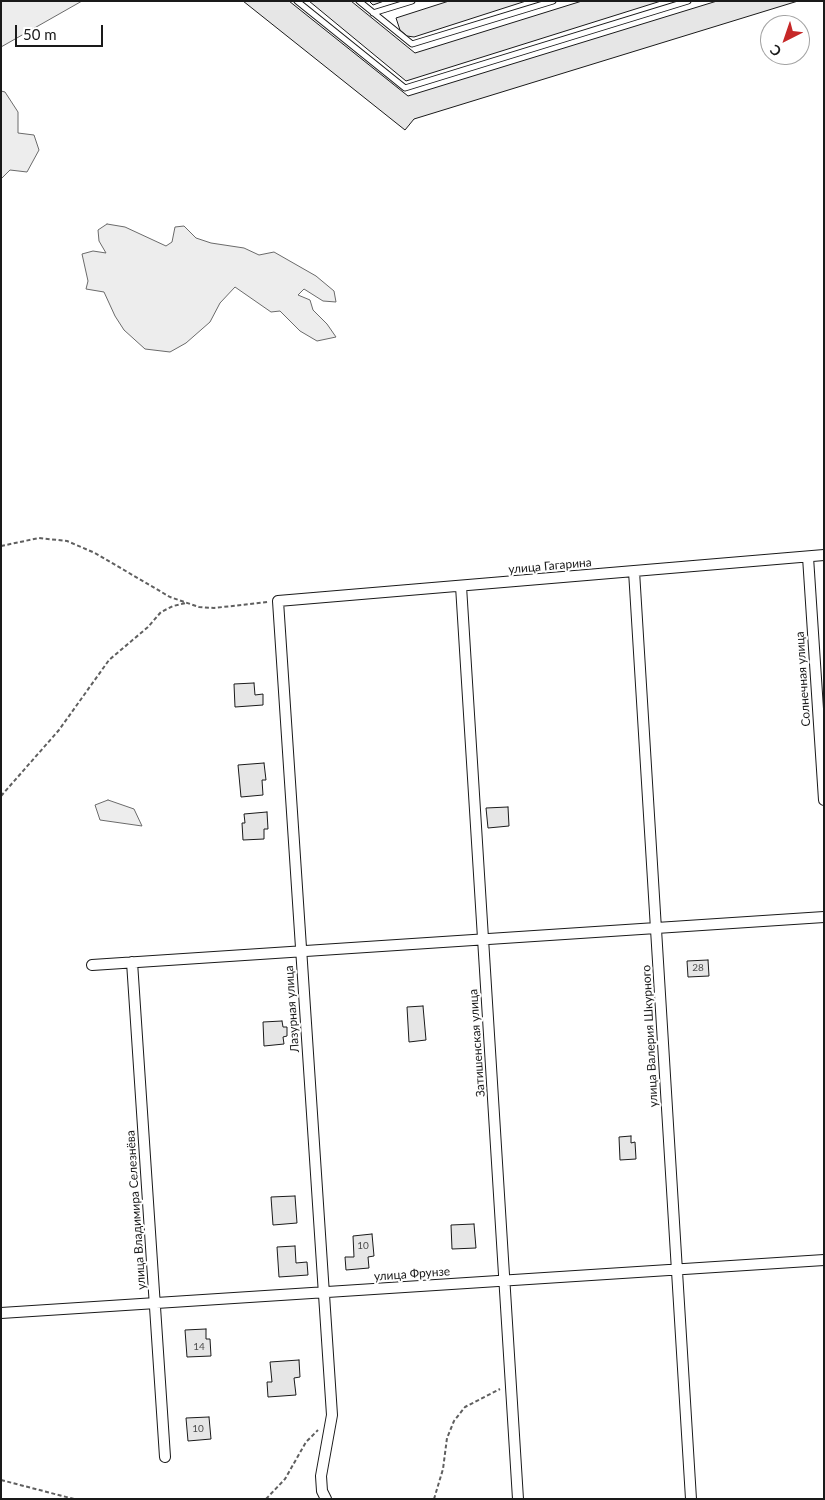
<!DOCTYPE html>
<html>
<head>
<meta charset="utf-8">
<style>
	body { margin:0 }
	#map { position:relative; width:825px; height:1500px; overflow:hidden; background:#fff; font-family:Lato,sans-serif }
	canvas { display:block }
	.frame { position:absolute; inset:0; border:2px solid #1a1a1a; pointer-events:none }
	.north { position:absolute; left:760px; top:15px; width:50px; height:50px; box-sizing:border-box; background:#fff; border:1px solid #a3a3a3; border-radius:50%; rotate:221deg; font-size:14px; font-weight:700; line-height:20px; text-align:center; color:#1a1a1a }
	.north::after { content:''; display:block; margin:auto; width:18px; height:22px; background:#c62828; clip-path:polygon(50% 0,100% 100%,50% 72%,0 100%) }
	.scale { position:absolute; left:15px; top:25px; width:88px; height:22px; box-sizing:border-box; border:2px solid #1a1a1a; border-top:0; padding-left:6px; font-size:15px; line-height:18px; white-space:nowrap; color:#1a1a1a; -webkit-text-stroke:4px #fff; paint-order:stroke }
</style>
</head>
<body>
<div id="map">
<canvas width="825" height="1500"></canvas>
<div class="frame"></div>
<div class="north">С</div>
<div class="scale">50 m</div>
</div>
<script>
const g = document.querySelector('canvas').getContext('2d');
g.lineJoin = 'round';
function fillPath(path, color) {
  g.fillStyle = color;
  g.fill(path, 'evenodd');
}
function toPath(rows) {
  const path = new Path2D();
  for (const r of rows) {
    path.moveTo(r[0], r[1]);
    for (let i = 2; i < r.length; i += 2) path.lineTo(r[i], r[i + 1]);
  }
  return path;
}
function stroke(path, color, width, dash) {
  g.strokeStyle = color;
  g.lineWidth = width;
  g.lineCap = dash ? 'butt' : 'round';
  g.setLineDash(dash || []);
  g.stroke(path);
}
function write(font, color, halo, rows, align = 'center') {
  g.font = font + ' Lato,sans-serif';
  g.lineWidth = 4;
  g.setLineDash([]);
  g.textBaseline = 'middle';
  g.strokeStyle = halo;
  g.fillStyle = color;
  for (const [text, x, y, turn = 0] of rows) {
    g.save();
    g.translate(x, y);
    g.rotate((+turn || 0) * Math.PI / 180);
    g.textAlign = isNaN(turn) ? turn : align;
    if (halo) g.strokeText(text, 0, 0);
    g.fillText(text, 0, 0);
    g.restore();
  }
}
const built = toPath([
	[1,1,82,1,1,47,1,1],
	[1,91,5,92,18,112,18,133,34,135,39,150,27,172,10,170,1,179,1,91],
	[107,224,125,227,166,246,172,242,175,227,184,226,196,238,211,243,244,248,259,255,274,252,316,276,334,291,336,302,323,301,304,289,298,295,310,300,313,310,327,324,336,337,317,341,300,331,280,311,271,312,235,287,220,303,210,322,186,343,170,352,145,349,124,330,115,316,104,292,86,289,88,281,82,254,93,251,106,253,99,241,98,230,107,224],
	[108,800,134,809,142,826,100,820,95,805,108,800]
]);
fillPath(built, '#ededed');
stroke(built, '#6a6a6a', 1);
const building = toPath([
	[243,1,289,1,408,96,717,1,798,1,414,119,405,130,243,1],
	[309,1,351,1,415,53,582,1,661,1,406,81,309,1],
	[369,1,384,1,373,5,369,1],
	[449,1,526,1,414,37,407,36,400,30,396,18,449,1],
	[254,683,255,695,263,694,263,705,235,707,234,684,254,683],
	[264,763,266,780,262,780,263,795,241,797,238,765,264,763],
	[508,807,509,826,488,828,486,808,508,807],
	[267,812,268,829,264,829,264,839,243,840,242,823,245,823,244,814,267,812],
	[708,960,709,976,688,977,687,961,708,960],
	[423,1006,426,1040,409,1042,407,1007,423,1006],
	[282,1021,283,1027,287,1027,287,1036,283,1037,284,1044,264,1046,263,1022,282,1021],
	[631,1136,631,1143,635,1142,636,1159,620,1160,619,1137,631,1136],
	[295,1196,297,1223,273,1225,271,1197,295,1196],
	[474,1224,476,1248,452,1249,451,1225,474,1224],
	[372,1234,374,1256,368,1257,369,1268,346,1270,345,1257,354,1257,353,1236,372,1234],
	[295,1246,296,1263,307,1262,308,1275,279,1277,277,1247,295,1246],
	[206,1329,206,1339,210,1339,211,1356,187,1357,185,1330,206,1329],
	[299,1360,300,1377,294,1378,296,1395,268,1397,267,1382,272,1382,270,1362,299,1360],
	[209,1417,211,1439,188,1441,186,1418,209,1417]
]);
fillPath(building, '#e6e6e6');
stroke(building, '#1a1a1a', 1);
const lane = toPath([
	[297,1,405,88,688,1],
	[359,1,412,44,553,1],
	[373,13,412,1]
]);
const street = toPath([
	[808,557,824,800],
	[634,571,691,1499],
	[461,586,518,1499],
	[132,962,165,1457],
	[92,965,824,917],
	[1,1313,824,1260],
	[326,1499,322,1491,321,1476,332,1415,278,601,824,555]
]);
stroke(lane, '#1a1a1a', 7);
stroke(street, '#1a1a1a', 12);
stroke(toPath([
	[1,546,39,538,67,541,95,553,170,597,199,607,214,608,268,602],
	[1,796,59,730,109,660,148,627,161,612,173,606,186,603],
	[1,1480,74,1499],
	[266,1499,285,1479,306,1442,318,1430],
	[434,1499,443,1469,447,1438,454,1421,465,1407,500,1389]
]), '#5f5f5f', 2, [4, 2.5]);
stroke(lane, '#fff', 5);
stroke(street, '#fff', 10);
write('10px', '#4d4d4d', null, [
	["28",698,968],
	["10",363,1246],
	["14",199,1347],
	["10",198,1429]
]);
write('12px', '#1a1a1a', '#fff', [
	["улица Гагарина",550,566,-5],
	["Солнечная улица",803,679,-94],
	["Лазурная улица",292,1009,-94],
	["улица Валерия Шкурного",650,1036,-93],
	["Затишенская улица",477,1043,-94],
	["улица Владимира Селезнёва",136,1210,-94],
	["улица Фрунзе",412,1274,-4]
]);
</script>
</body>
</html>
